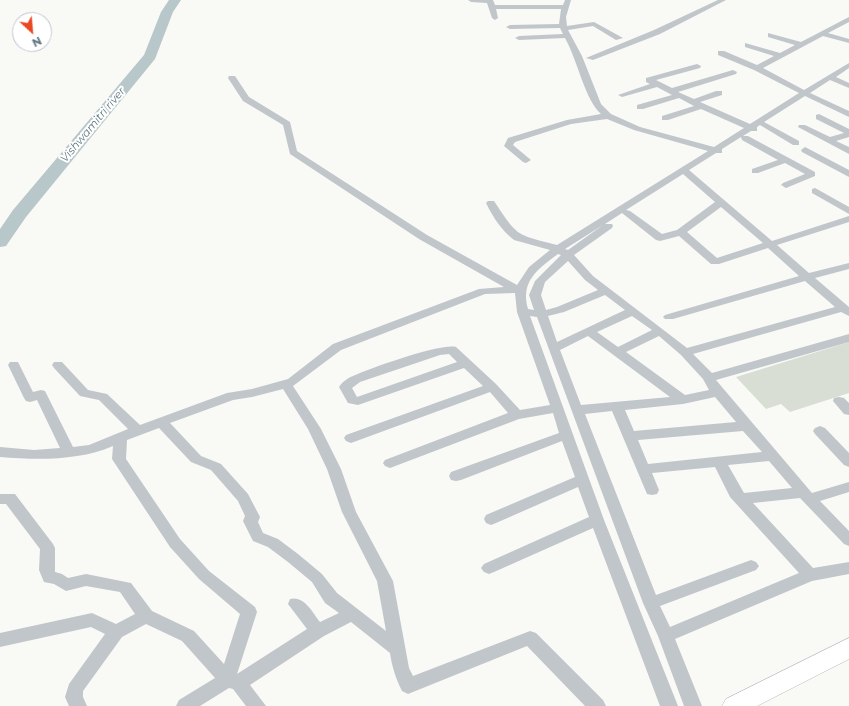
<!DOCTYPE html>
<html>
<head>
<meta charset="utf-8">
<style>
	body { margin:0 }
	#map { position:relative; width:849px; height:706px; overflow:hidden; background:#f9f9f6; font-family:Montserrat,sans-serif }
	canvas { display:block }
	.north { position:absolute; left:12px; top:12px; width:40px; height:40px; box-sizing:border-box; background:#fff; border:1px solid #c0c8cd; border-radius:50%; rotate:154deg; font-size:11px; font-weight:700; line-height:16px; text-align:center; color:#627683 }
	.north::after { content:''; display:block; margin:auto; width:14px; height:18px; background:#ec4723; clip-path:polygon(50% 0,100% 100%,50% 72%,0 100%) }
</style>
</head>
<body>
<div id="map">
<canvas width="849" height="706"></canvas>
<div class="north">N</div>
</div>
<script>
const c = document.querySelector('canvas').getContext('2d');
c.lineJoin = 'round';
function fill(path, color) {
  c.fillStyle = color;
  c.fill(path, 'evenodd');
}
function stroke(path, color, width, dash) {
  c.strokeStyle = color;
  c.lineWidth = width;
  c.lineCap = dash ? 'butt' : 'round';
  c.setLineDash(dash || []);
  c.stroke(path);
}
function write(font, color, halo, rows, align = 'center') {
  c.font = font + ' Montserrat,sans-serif';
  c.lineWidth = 4;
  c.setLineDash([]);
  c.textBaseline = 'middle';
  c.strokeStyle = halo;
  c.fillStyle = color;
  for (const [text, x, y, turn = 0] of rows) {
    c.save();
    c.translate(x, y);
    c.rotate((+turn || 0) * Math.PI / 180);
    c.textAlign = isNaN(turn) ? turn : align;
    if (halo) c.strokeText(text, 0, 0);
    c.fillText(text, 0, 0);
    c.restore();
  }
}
const green = new Path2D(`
	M 849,342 L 849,393 L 790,412 L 781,404 L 766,409 L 736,377 Z`);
const river = new Path2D(`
	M 169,0 L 181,0 L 173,12 L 155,59 L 26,217 L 6,246 L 0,247 L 0,229 L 13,210 L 144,55 L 161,12 Z`);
const minor = new Path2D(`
	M 468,0 L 493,0 L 495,5 L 563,5 L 565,0 L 571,0 L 566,17 L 567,26 L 594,22 L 623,38 L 616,40 L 593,26 L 568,30 L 582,56 L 601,104 L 611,114 L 640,127 L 714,147 L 744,128 L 701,109 L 668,120 L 662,120 L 662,116 L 694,106 L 679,98 L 643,109 L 637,109 L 637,105 L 672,95 L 657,87 L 622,97 L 618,95 L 650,84 L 646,82 L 646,78 L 697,64 L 701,66 L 700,68 L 656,80 L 672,88 L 733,70 L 737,72 L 736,74 L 678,92 L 694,99 L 716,91 L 722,91 L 722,95 L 700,102 L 750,124 L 799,93 L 754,70 L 718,55 L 718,51 L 724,51 L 757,65 L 774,56 L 745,47 L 745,43 L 780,53 L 795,45 L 768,37 L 768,33 L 801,42 L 849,17 L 849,22 L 828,33 L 849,39 L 849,43 L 823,36 L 763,68 L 804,90 L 849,63 L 849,68 L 836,77 L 849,83 L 849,88 L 830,80 L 810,93 L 849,111 L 849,117 L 805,96 L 764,122 L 799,141 L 799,145 L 793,145 L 760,125 L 757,127 L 757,131 L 751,131 L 743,136 L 748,136 L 815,172 L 815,176 L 786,188 L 781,185 L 783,183 L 805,174 L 785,163 L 758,173 L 752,173 L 752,169 L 778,160 L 742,140 L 741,137 L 722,149 L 722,153 L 716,153 L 689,170 L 772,241 L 849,216 L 849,222 L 777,245 L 809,273 L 849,263 L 849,269 L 815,278 L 849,307 L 849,316 L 841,312 L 693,354 L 712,373 L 849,334 L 849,342 L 716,380 L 812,493 L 849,482 L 849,492 L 820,501 L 849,531 L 849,546 L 844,544 L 800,498 L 753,503 L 813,568 L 849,562 L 849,574 L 812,581 L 675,639 L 702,706 L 684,706 L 658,636 L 643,603 L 537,317 L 530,316 L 604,520 L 678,706 L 660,706 L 593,528 L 494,572 L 489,574 L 484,572 L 481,568 L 484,564 L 589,517 L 578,487 L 496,523 L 491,525 L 486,523 L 484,519 L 486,515 L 575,477 L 562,441 L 461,480 L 456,481 L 451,480 L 449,476 L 451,472 L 559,433 L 553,413 L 519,419 L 390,468 L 385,466 L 383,463 L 385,460 L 508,413 L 490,392 L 351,443 L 346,441 L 344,438 L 346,435 L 483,386 L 464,368 L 358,405 L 348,403 L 339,387 C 342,382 348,378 353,376 C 371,368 441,343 456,347 L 496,384 L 520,410 L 550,405 L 517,312 L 515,293 L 485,294 L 341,350 L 293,386 L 321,429 L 341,469 L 356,512 L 393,581 L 409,668 L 413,676 L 530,631 L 536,633 L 603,700 L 606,706 L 585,706 L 527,646 L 408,694 L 402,691 C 396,679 392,667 390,653 L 351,622 L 324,636 L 250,685 L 266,706 L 246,706 L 233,689 L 229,688 L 200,706 L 176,706 L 179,700 L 215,678 L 182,641 L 146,624 L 122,637 L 83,691 L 83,697 L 87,706 L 69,706 L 65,697 L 69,684 L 105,634 L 91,627 L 0,647 L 0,633 L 92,613 L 116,624 L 135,614 L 120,592 L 86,586 L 66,591 L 54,584 L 44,582 L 39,570 L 40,549 L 6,504 L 0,504 L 0,494 L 15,494 L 53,544 L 55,548 L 55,572 L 62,574 L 68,578 L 86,574 L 131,583 L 152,611 L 194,631 L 224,664 L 240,614 L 199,579 L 170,547 L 112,459 L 113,446 C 78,461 38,460 0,457 L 0,447 L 34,450 L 60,448 L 37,400 L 30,402 L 26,401 L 24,398 L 8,365 L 10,362 L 18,362 L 33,392 L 41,390 L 45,391 L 73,447 L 89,445 L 128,429 L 99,400 L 80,396 L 54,368 L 52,365 L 54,362 L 62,362 L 88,390 L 107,394 L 140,425 L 227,393 L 252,389 L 288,379 L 333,344 L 479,289 L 504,287 L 419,239 L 290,154 L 283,125 L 243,101 L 228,78 L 229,76 L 235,76 L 249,97 L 290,122 L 297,151 L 427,235 L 517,285 L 529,267 L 550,250 L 514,240 C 501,230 493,217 486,203 L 488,201 L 494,201 C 518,237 515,234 557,245 L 708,151 L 634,130 L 607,119 L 571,124 L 515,142 L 513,145 L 531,160 L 526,163 L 523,162 L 504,146 L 508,138 L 567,120 L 601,114 C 585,100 577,59 565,38 L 519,40 L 515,38 L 519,36 L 563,34 L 560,28 L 510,29 L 506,27 L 510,25 L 559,24 L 561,9 L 496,9 L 498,18 L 495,20 L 492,18 L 487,3 L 471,2 ZM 683,174 L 715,202 L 677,230 L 662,234 L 630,211 L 626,210 ZM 721,207 L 763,243 L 717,258 L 687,232 ZM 622,213 L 656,240 L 660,241 L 679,236 L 711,264 L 719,264 L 768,248 L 799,276 L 665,315 L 663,317 L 665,319 L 673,319 L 805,281 L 835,307 L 687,348 L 593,276 L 574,255 L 612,228 L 613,226 L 612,224 L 605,224 ZM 603,225 L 568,250 L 565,249 ZM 558,254 L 561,255 L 535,281 L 529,295 L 534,310 L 528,309 C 520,281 538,269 558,254 ZM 568,261 L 585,280 L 598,290 L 557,307 L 546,310 L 541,295 L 545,282 ZM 605,295 L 625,310 L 557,342 L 548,316 L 564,312 ZM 632,316 L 652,330 L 618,347 L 597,332 ZM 588,336 L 670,397 L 581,405 L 560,350 ZM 659,336 L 681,355 L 703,379 L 709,390 L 685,395 L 626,352 ZM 449,354 L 457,362 L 357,397 L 352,388 L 360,382 L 440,355 ZM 283,389 L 308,429 L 327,469 L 342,512 L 377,581 L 386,631 L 337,593 L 322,574 L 298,554 L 278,539 L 263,533 L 258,522 L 260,517 L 248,494 L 221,464 L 201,456 L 170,423 L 233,400 L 252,397 ZM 715,397 L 736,422 L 634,431 L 625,410 L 683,404 ZM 612,411 L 647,494 L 652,495 L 657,494 L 659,490 L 652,473 L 715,467 L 730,497 L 799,573 L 670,627 L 660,606 L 756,570 L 759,566 L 756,562 L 751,560 L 656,595 L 585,414 ZM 159,428 L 191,462 L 211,470 L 238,501 L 245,516 L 243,521 L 253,541 L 268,547 L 288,562 L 312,582 L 325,603 L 339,613 L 320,622 C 313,613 304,595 290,599 L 288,604 L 307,629 L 237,674 L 257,612 L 255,607 L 209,571 L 180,539 L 126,459 L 127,440 ZM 743,431 L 762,452 L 648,464 L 638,440 ZM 769,461 L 792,488 L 744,493 L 728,465 Z
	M 718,0 L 726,0 L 660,34 L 593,60 L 586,58 L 654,30 Z
	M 819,114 L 849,129 L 849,137 L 836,141 L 849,147 L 849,154 L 798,127 L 799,125 L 805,125 L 830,137 L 844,133 L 816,119 L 816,115 Z
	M 805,147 L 849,170 L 849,177 L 802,152 L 801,150 Z
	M 815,188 L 849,207 L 849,214 L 812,193 L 812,189 Z
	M 839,397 L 844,398 L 849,403 L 849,415 L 844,414 L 833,401 L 834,398 Z
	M 820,426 L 825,428 L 849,453 L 849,467 L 844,465 L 815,434 L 813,431 L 815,428 Z`);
const major = new Path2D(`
	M 849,638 L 849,659 L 757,706 L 722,706 L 726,699 Z`);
const farWaternames = [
	["Vishwamitri river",93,125,-50]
];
fill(green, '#d9ded5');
fill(river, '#b8c7ca');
stroke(major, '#b4babe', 1);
fill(minor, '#c1c6ca');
fill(major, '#fff');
write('italic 11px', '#5d767c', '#fff', farWaternames);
</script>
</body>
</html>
